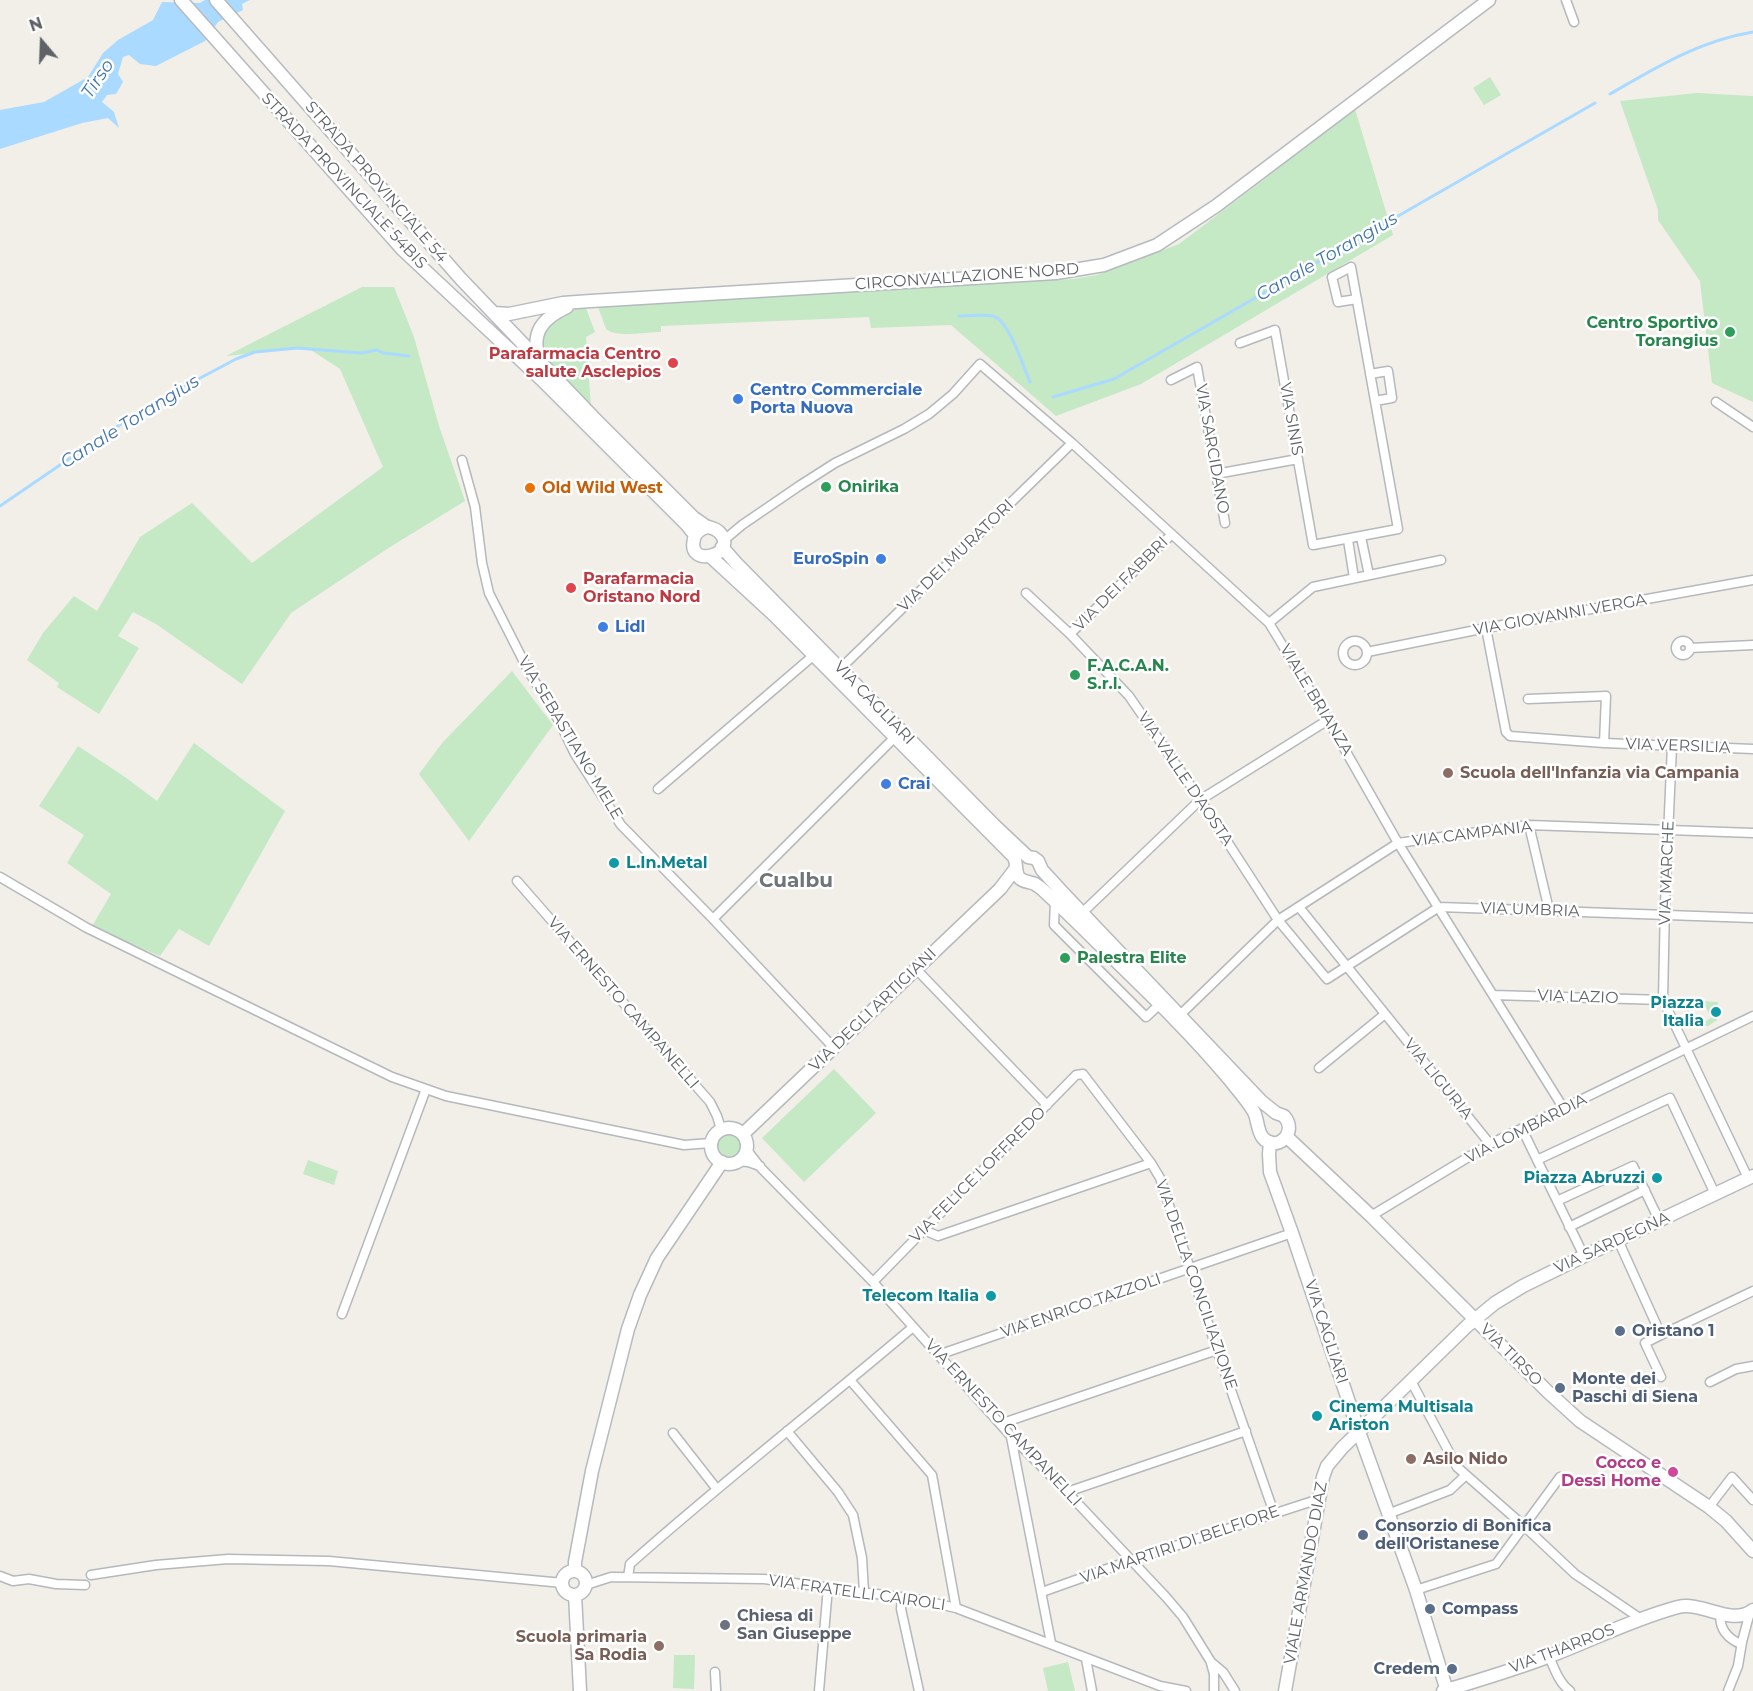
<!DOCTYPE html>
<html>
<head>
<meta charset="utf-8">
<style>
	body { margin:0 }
	#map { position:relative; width:1753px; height:1691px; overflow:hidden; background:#f1efe8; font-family:Montserrat,sans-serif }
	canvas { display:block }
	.north { position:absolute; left:12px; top:12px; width:60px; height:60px; -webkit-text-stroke:4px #fff; paint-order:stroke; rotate:341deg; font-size:16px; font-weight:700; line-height:24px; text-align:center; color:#5f6368 }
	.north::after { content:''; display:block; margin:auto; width:21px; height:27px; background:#5f6368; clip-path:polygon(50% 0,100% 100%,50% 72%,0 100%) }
</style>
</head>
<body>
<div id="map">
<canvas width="1753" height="1691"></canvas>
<div class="north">N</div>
</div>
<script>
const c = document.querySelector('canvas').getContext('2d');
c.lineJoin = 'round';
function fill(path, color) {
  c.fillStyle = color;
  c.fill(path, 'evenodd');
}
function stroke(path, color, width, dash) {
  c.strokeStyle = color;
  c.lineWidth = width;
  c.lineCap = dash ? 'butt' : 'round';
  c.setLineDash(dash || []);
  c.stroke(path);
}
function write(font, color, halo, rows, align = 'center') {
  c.font = font + ' Montserrat,sans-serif';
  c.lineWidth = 5;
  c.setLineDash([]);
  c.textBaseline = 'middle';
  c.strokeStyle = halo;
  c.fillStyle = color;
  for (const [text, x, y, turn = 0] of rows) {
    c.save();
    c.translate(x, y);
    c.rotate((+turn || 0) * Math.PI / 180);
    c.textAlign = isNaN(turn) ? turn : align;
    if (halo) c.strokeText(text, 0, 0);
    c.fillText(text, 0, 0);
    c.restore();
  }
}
const green = new Path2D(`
	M 1490,77 L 1501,95 L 1484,105 L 1473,88 Z
	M 1697,93 L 1753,96 L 1753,402 L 1712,383 L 1700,281 L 1658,220 L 1658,210 L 1620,101 Z
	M 1354,106 L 1393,235 L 1141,384 L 1056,416 L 951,325 L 871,328 L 869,317 L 661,326 L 661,332 C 647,332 616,338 606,329 L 598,307 L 870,289 L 1073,279 L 1097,275 L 1179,244 L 1266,178 Z
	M 362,287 L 394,287 L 414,337 L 439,426 L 465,501 L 390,547 L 291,613 L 242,684 L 156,624 L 133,612 L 118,636 L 139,648 L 99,714 L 57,687 L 59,683 L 27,660 L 43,633 L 74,596 L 97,611 L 140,537 L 192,503 L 252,563 L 383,467 L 340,369 L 308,348 L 226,356 Z
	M 579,308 L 586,308 L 595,332 L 586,337 L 591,408 L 544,360 C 536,341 541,330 558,318 C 565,313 570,309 579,308 Z
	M 512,671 L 553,725 L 469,841 L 419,774 L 443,742 Z
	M 194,743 L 285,811 L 209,946 L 179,929 L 160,956 L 91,928 L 111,894 L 67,863 L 84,835 L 39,806 L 78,746 L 125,777 L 157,801 Z
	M 1679,1000 L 1698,1000 L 1701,1005 L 1690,1010 C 1690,1016 1696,1020 1695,1026 L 1691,1025 Z
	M 1703,1001 L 1718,1002 L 1717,1020 L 1708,1026 L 1699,1026 L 1700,1024 L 1711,1018 Z
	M 834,1069 L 876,1113 L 804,1182 L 762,1138 Z
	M718 1144a13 13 0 1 1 26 0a13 13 0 1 1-26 0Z
	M 308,1160 L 338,1171 L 334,1185 L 303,1174 Z
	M 674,1655 L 695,1655 L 694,1689 L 673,1688 Z
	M 1068,1662 L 1075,1691 L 1048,1691 L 1043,1668 Z`);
const water = new Path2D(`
	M 205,0 L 250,0 L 242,4 L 243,10 L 218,22 L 205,41 L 156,66 L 140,64 L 129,55 L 123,57 L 118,74 L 123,82 L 116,94 L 107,95 L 102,102 L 114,112 L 119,128 L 108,118 L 82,123 L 0,149 L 0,110 L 44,102 L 88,77 L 103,53 L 118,40 L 153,20 L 162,2 L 200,3 Z`);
const stream = new Path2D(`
	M 1610,94 C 1657,67 1699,41 1753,32
	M 959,316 C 970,316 983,314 993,316 C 1010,321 1023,367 1030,382
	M 1053,397 L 1114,379 L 1595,103
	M 0,506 L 101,437 L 157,401 L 236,359 L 255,352 L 297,348 L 361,353 L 377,350 L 383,353 L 409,356`);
const street = new Path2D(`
	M 1566,0 L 1574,22
	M 1240,343 L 1275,330 L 1313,545 L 1398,529 L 1351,267 L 1332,277 L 1338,302 L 1357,299
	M 1370,374 L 1388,371 L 1392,398 L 1375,401
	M 1171,380 L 1197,367 L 1225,523
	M 1716,402 L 1753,427
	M 462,460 L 475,507 L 482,563 L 489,593 L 529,672 L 559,721 L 575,754 L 621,825 L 713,919 L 834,1048
	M 1216,474 L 1298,459
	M 1361,537 L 1369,575
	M 1348,540 L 1354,578
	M 723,541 L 742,525 L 799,486 L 835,463 L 904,429 L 929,414 L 953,394 L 980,364 L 1072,443 L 1269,623 L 1328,720 L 1398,843 L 1564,1109
	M 1026,593 L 1070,634 L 1129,696 L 1197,795 L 1278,920 L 1327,979 L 1439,907 L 1753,918
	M 1269,623 L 1313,587 L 1441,560
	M 1486,628 L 1506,732 L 1510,736 L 1604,743 L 1753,749
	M 1070,634 L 1172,534
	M1343 653a12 12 0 1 1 24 0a12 12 0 1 1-24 0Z
	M1676 648a7 7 0 1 1 14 0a7 7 0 1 1-14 0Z
	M 1690,648 L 1753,645
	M 1367,652 L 1486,628 L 1753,580
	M 840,669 L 1072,443
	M 1528,699 L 1606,696 L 1604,743
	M 1672,746 L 1665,903 L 1663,1000 L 1748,1178
	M 658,789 L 814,655
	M 1529,825 L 1549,910
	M 0,877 L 87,928 L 392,1077 L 446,1096 L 684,1145 L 711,1143
	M 517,881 L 710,1102 L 717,1116 L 721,1129
	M 1055,901 L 1054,925 L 1146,1017 L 1160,1004
	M 1299,907 L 1490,1144
	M 1082,913 L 1200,800 L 1328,720
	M 713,919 L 895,737
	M 916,969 L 1047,1105
	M 1493,995 L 1663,1000
	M 1180,1015 L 1278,920 L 1398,843 L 1529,825 L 1753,833
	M 1319,1068 L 1385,1014
	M 1522,1129 L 1584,1256
	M 746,1149 L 760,1167 L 873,1282 L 1011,1436 L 1067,1492 L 1166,1597 L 1183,1617 L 1211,1662 L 1223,1672 L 1235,1691
	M 1537,1160 L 1670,1098 L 1715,1194
	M 738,1161 L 748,1162 L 760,1166
	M 1557,1201 L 1633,1166 L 1659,1220
	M 1371,1216 L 1490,1144 L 1753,1016
	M 1569,1227 L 1645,1190
	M 924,1230 L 938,1236 L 1151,1163
	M 1618,1240 L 1661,1335 L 1753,1291
	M 873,1282 L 1076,1075 L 1083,1074 L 1151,1163 L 1160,1178 L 1217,1350 L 1274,1513
	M 342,1314 L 426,1089
	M 1661,1335 L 1645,1343 L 1661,1377
	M 938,1355 L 1292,1233
	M 850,1380 L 932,1475 L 956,1608
	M 1411,1381 L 1457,1467 L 1524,1526 L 1575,1574 L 1641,1619
	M 1710,1382 L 1736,1369 L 1753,1366
	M 1000,1424 L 1217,1350
	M 787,1431 L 838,1492 L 853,1515 L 862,1558 L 864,1592
	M 673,1433 L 716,1488
	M 1011,1437 L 1051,1643
	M 1067,1492 L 1246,1431
	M 1709,1507 L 1732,1477 L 1753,1500
	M 1388,1514 L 1450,1490 L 1466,1475
	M 91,1575 L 156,1565 L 228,1559 L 329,1561 L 563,1583
	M 0,1576 L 13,1581 L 29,1579 L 56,1584 L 85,1585
	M 628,1577 L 630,1564 C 722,1482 819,1407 913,1327
	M 586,1585 L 611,1577 L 764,1579 L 921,1600 L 956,1608 L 1160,1686 L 1186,1691
	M 1416,1590 L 1496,1564 L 1560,1477
	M 1042,1592 L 1132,1560 L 1319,1499
	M 902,1597 L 901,1609 L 919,1691
	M 1721,1613 C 1718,1628 1728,1639 1741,1644
	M 1549,1656 C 1554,1668 1559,1683 1570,1691
	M 1086,1659 L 1092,1691
	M 1211,1663 L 1214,1674 L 1214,1691
	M 715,1672 L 716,1691
	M 819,1691 L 828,1587
	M 1728,1691 L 1738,1666 L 1742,1642 L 1750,1612`);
const secondary = new Path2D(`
	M 181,0 L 402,249 L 541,379 L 687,525 L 695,535
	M 216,0 L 461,279 L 593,417 L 694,518 C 698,520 702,524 706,526 C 710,528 715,528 719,532 C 741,554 686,570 694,539 C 695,532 701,529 707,527
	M 494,313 L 509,314 L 563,303 L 591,301 L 1056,273 L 1104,265 L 1157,245 L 1216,206 L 1489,0
	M 539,361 C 531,333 541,319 567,307
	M 711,557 L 774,615 L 1014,857 C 1017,863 1015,870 1018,876 C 1022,883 1030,881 1035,884 C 1038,886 1041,888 1043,890 C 1068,913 1092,937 1116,961 C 1155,999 1194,1037 1229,1079 C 1237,1089 1248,1101 1254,1112 C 1258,1120 1257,1131 1263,1138 C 1276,1153 1299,1133 1284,1116 L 1276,1113 L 1261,1101 L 1063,893 L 1042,870 L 1038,861 L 1034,858 L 1028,857 L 994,825 L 736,563 L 722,547
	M711 1146a18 18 0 1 1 36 0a18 18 0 1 1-36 0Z
	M 743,1134 L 1000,889 L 1016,868
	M 1287,1137 L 1371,1216 L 1547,1391 L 1580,1421 L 1709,1507 L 1726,1521 L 1753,1551
	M 1270,1142 L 1269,1154 L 1270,1172 L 1292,1233 L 1359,1432 L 1416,1590 L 1447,1691
	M 575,1571 L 575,1562 L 592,1471 L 628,1329 L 640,1295 L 657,1258 L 722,1162
	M562 1583a12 12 0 1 1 24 0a12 12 0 1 1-24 0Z
	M 575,1595 L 580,1691
	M 1285,1691 L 1323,1477 L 1327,1466 L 1342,1448 L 1467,1326 L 1495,1303 L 1523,1286 L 1584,1256 L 1753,1176
	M 1443,1691 C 1480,1680 1517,1669 1553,1655 C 1594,1639 1634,1619 1678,1607 C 1703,1601 1731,1627 1753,1610`);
const markers = [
	[1730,332,6,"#2e9e5b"],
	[673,363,6,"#e0444e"],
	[738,399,6,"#3f7fe0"],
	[826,487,6,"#2e9e5b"],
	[530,488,6,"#e8710a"],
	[881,559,6,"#3f7fe0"],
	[571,588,6,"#e0444e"],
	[603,627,6,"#3f7fe0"],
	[1075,675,6,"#2e9e5b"],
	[1448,773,6,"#8d6e63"],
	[886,784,6,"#3f7fe0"],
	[614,863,6,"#0f9aa8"],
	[1065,958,6,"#2e9e5b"],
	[1716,1012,6,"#0f9aa8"],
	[1657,1178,6,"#0f9aa8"],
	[991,1296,6,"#0f9aa8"],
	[1620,1331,6,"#5c6f8a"],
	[1560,1388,6,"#5c6f8a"],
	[1317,1416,6,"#0f9aa8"],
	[1411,1459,6,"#8d6e63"],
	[1673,1472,6,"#d1479c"],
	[1363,1535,6,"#5c6f8a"],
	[1430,1609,6,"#5c6f8a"],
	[725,1625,6,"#6b7280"],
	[659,1646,6,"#8d6e63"],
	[1452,1669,6,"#5c6f8a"]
];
const streetNames = [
	["STRADA PROVINCIALE 54BIS",344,181,47],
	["STRADA PROVINCIALE 54",376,182,49],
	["CIRCONVALLAZIONE NORD",967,277,-4],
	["VIA SINIS",1291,419,80],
	["VIA SARCIDANO",1212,449,80],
	["VIA DEI MURATORI",956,556,-44],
	["VIA DEI FABBRI",1121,584,-45],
	["VIA GIOVANNI VERGA",1560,615,-10],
	["VIALE BRIANZA",1316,700,59],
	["VIA CAGLIARI",874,703,46],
	["VIA SEBASTIANO MELE",570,738,59],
	["VIA VERSILIA",1678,746,2],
	["VIA VALLE D'AOSTA",1185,779,56],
	["VIA CAMPANIA",1472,834,-7],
	["VIA MARCHE",1667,873,-88],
	["VIA UMBRIA",1530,910,2],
	["VIA LAZIO",1578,997,2],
	["VIA ERNESTO CAMPANELLI",623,1003,49],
	["VIA DEGLI ARTIGIANI",873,1010,-44],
	["VIA LIGURIA",1438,1079,51],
	["VIA LOMBARDIA",1526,1129,-27],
	["VIA FELICE LOFFREDO",978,1175,-45],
	["VIA SARDEGNA",1612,1243,-25],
	["VIA DELLA CONCILIAZIONE",1196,1285,71],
	["VIA ENRICO TAZZOLI",1081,1306,-19],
	["VIA CAGLIARI",1326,1332,72],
	["VIA TIRSO",1511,1355,45],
	["VIA ERNESTO CAMPANELLI",1003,1423,47],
	["VIA MARTIRI DI BELFIORE",1180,1545,-19],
	["VIALE ARMANDO DIAZ",1306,1573,-80],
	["VIA FRATELLI CAIROLI",857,1593,8],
	["VIA THARROS",1562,1649,-21]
];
const leisureNames = [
	["Centro Sportivo",1718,323,"right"],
	["Torangius",1718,341,"right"],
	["Onirika",838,487],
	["F.A.C.A.N.",1087,666],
	["S.r.l.",1087,684],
	["Palestra Elite",1077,958]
];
const healthNames = [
	["Parafarmacia Centro",661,354],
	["salute Asclepios",661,372],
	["Parafarmacia",583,579,"left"],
	["Oristano Nord",583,597,"left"]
];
const shopNames = [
	["Centro Commerciale",750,390],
	["Porta Nuova",750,408],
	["EuroSpin",869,559,"right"],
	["Lidl",615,627],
	["Crai",898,784]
];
const foodNames = [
	["Old Wild West",542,488]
];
const educationNames = [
	["Scuola dell'Infanzia via Campania",1460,773],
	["Asilo Nido",1423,1459],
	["Scuola primaria",647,1637,"right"],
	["Sa Rodia",647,1655,"right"]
];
const cultureNames = [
	["L.In.Metal",626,863,"left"],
	["Piazza",1704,1003],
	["Italia",1704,1021],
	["Piazza Abruzzi",1645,1178],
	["Telecom Italia",979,1296],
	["Cinema Multisala",1329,1407,"left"],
	["Ariston",1329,1425,"left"]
];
const serviceNames = [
	["Oristano 1",1632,1331],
	["Monte dei",1572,1379],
	["Paschi di Siena",1572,1397],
	["Consorzio di Bonifica",1375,1526],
	["dell'Oristanese",1375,1544],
	["Compass",1442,1609],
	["Credem",1440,1669,"right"]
];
const hotelNames = [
	["Cocco e",1661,1463],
	["Dessì Home",1661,1481]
];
const worshipNames = [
	["Chiesa di",737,1616],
	["San Giuseppe",737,1634]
];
const waterNames = [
	["Tirso",98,79,-56],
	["Canale Torangius",1327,257,-30],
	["Canale Torangius",130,422,-32]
];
const quarterNames = [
	["Cualbu",796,881]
];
fill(green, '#c5e8c5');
fill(water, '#aadaff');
stroke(stream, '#aadaff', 3);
stroke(street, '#b5b8bc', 11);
stroke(secondary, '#b6babf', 15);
stroke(street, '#fff', 8);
stroke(secondary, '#fff', 12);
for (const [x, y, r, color] of markers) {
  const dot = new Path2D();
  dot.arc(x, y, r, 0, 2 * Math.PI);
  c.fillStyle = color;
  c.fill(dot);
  stroke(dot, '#fff', 2);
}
write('16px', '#5f6368', '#fff', streetNames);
write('bold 16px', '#27864d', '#fff', leisureNames, 'left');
write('bold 16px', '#be3a42', '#fff', healthNames, 'right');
write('bold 16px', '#366cbe', '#fff', shopNames, 'left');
write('bold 16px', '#c56008', '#fff', foodNames, 'left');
write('bold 16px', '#785e54', '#fff', educationNames, 'left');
write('bold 16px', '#0d838f', '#fff', cultureNames, 'right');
write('bold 16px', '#4e5e75', '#fff', serviceNames, 'left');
write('bold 16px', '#b23c85', '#fff', hotelNames, 'right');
write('bold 16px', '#5b616d', '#fff', worshipNames, 'left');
write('italic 18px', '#4174aa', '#fff', waterNames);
write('bold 20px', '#70757a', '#fff', quarterNames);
</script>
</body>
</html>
